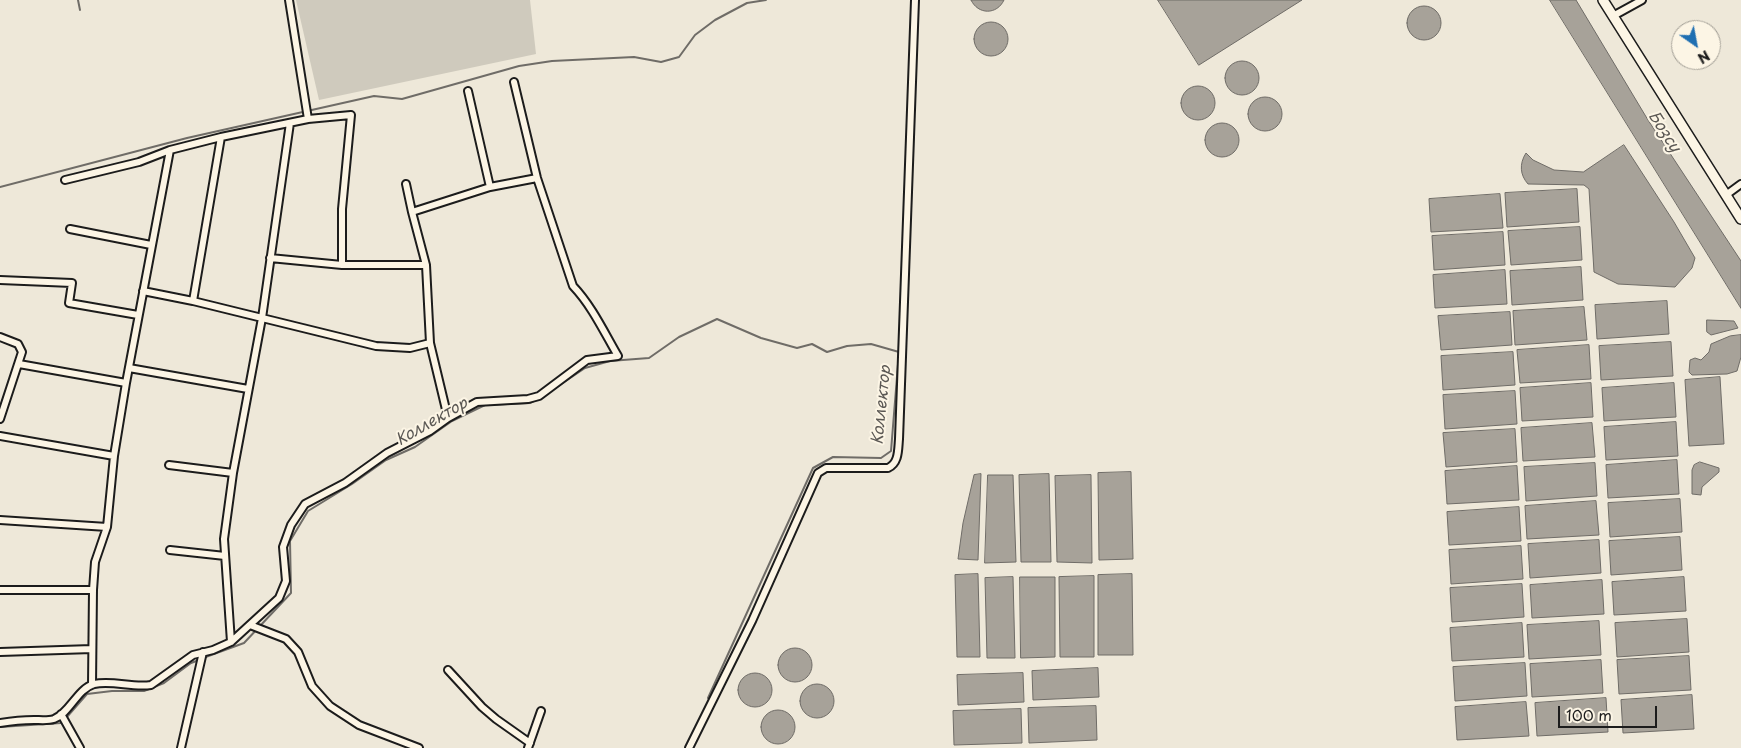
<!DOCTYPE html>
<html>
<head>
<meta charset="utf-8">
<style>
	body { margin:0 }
	#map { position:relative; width:1741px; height:748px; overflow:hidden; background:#eee8d9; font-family:"Playpen Sans",sans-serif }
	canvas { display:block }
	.north { position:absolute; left:1671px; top:20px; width:50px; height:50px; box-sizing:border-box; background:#fcf5e5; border:1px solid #a29e95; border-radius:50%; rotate:147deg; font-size:14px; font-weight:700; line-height:20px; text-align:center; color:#1c1c1c }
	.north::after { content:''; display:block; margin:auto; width:18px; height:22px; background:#1f6fb2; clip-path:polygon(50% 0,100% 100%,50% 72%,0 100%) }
	.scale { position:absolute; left:1558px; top:706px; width:99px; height:22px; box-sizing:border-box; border:2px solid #1c1c1c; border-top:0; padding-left:6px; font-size:15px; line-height:18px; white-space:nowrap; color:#1c1c1c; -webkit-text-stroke:4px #fcf5e5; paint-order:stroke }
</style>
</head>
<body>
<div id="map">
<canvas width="1741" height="748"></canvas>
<div class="north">N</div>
<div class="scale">100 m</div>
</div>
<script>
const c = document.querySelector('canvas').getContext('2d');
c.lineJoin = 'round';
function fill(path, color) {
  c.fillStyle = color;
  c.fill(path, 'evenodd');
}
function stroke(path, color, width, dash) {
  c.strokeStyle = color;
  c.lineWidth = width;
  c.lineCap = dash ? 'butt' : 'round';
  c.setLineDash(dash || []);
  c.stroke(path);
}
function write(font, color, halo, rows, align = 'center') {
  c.font = font + ' "Playpen Sans",sans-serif';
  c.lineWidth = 4;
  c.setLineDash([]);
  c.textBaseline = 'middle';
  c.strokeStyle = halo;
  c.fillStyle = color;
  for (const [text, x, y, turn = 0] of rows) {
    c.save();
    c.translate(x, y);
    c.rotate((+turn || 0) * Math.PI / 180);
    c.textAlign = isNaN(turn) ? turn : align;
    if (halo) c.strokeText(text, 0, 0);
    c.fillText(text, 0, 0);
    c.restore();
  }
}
const green = new Path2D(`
	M 296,0 L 530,0 L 536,54 L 319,100 Z`);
const water = new Path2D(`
	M 971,0 L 1004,0 C 997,15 978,15 971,0 Z
	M 1158,0 L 1302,0 L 1199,65 Z
	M 1550,0 L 1576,0 L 1648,120 L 1741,261 L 1741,308 Z
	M1407 23a17 17 0 1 1 34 0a17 17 0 1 1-34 0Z
	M974 39a17 17 0 1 1 34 0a17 17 0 1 1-34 0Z
	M1225 78a17 17 0 1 1 34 0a17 17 0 1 1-34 0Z
	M1181 103a17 17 0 1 1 34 0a17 17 0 1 1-34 0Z
	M1248 114a17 17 0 1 1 34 0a17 17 0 1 1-34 0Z
	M1205 140a17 17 0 1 1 34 0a17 17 0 1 1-34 0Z
	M 1624,145 L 1674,222 L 1695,258 L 1692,268 L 1675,287 L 1618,284 L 1594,272 L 1589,189 L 1584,185 L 1528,184 C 1520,175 1519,164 1526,153 L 1533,160 L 1554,170 L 1583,172 Z
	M 1577,189 L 1579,222 L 1507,227 L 1505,193 Z
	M 1500,194 L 1503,228 L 1431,232 L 1429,199 Z
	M 1580,227 L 1582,260 L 1511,265 L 1508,231 Z
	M 1503,232 L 1505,265 L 1434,270 L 1432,236 Z
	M 1581,267 L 1583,300 L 1512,305 L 1510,271 Z
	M 1505,270 L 1507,304 L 1435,308 L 1433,275 Z
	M 1667,301 L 1669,334 L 1597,339 L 1595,305 Z
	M 1584,307 L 1587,340 L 1515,345 L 1513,311 Z
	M 1510,312 L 1512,345 L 1441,350 L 1438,316 Z
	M 1707,320 L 1734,321 L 1738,328 L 1711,335 L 1707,332 Z
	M 1741,335 L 1741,357 L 1737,371 L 1727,374 L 1692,375 L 1689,372 L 1690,360 L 1695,358 L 1701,360 L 1709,352 L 1711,344 L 1730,336 Z
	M 1671,342 L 1673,376 L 1601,380 L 1599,346 Z
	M 1589,345 L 1591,379 L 1520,383 L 1517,350 Z
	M 1513,352 L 1515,385 L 1443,390 L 1441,356 Z
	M 1720,377 L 1724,444 L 1689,446 L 1685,380 Z
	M 1591,383 L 1593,417 L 1522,421 L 1520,388 Z
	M 1674,383 L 1676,417 L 1604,421 L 1602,388 Z
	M 1515,391 L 1517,424 L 1445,429 L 1443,395 Z
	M 1676,422 L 1678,456 L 1606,460 L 1604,427 Z
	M 1592,423 L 1595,457 L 1523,461 L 1521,428 Z
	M 1515,429 L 1517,462 L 1446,467 L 1443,433 Z
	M 1677,460 L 1679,494 L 1608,498 L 1606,465 Z
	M 1700,462 L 1719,468 L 1719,472 L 1702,487 L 1701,495 L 1692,494 L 1692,470 L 1694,465 Z
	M 1595,463 L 1597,496 L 1526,501 L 1524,467 Z
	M 1517,466 L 1519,500 L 1447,504 L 1445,471 Z
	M 1131,472 L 1133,559 L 1099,560 L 1098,473 Z
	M 981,474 L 978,560 L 958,559 L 963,523 L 974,475 Z
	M 1049,474 L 1051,562 L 1021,562 L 1019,475 Z
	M 988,475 L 1013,475 L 1016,562 L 985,563 Z
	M 1091,475 L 1092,563 L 1057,562 L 1055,476 Z
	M 1680,499 L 1682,532 L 1610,537 L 1608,503 Z
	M 1596,501 L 1599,535 L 1527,539 L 1525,506 Z
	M 1519,507 L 1521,541 L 1449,545 L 1447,512 Z
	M 1680,537 L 1682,570 L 1611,575 L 1609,541 Z
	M 1599,540 L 1601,573 L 1530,578 L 1528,544 Z
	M 1521,546 L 1523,579 L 1451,584 L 1449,550 Z
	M 978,574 L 980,657 L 957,657 L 955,575 Z
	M 1132,574 L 1133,655 L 1098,655 L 1098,575 Z
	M 1094,576 L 1094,657 L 1060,657 L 1059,577 Z
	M 1013,577 L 1015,658 L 987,658 L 985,578 Z
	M 1020,577 L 1055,577 L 1055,657 L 1021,658 Z
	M 1684,577 L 1686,611 L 1614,615 L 1612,582 Z
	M 1602,580 L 1604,614 L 1532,618 L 1530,585 Z
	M 1522,584 L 1524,617 L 1452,622 L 1450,588 Z
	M 1687,619 L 1689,652 L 1617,657 L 1615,623 Z
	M 1599,621 L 1601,655 L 1529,659 L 1527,625 Z
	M 1522,623 L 1524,657 L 1452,661 L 1450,628 Z
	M778 665a17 17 0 1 1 34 0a17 17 0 1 1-34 0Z
	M 1689,656 L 1691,690 L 1619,694 L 1617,660 Z
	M 1601,660 L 1603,693 L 1532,697 L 1530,664 Z
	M 1525,663 L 1527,696 L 1455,701 L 1453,667 Z
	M 1098,668 L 1099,697 L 1033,700 L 1032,671 Z
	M738 690a17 17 0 1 1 34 0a17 17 0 1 1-34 0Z
	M 1023,673 L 1024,702 L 958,705 L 957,675 Z
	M800 701a17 17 0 1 1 34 0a17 17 0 1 1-34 0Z
	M 1692,695 L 1694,729 L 1623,733 L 1621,700 Z
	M 1606,698 L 1608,732 L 1537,736 L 1535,703 Z
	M 1526,702 L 1529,736 L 1457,740 L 1455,707 Z
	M 1096,706 L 1097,740 L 1029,743 L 1028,708 Z
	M 1021,709 L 1022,743 L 954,745 L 953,711 Z
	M761 727a17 17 0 1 1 34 0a17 17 0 1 1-34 0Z`);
const stream = new Path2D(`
	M 78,0 L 80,10
	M 0,187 L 187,138 L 374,96 L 402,99 L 519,66 L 552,61 L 634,57 L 661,62 L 679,57 L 695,35 L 715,20 L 747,3 L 766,0
	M 545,395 L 585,368 L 610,361 L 649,358 L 679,337 L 717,319 L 761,338 L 797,348 L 812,344 L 827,352 L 847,346 L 871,344 L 899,352 L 891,451 L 881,458 L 833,457 L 813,468 L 708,698
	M 203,658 L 244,643 L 291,593 L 290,541 L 308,511 L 352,484 L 386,460 L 415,447 L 452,421 L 485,405 L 530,403 L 536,400
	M 66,718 L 87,694 L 112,691 L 144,691 L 164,683 L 191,663 L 199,660
	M 0,727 L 61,723 L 63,721`);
const street = new Path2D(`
	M 289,0 L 308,119
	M 1613,16 L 1642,0
	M 468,91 L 490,187
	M 65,180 L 139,162 L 170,150 L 221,137 L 308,119 L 351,115 L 342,209 L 342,265
	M 406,184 L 412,212 L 426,265 L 430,343 L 448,418
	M 1726,195 L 1741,184
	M 412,212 L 490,187 L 537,178
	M 70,229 L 151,245
	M 270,258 L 342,265 L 426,265
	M 0,280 L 72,283 L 69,303 L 138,315
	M 143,291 L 193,301 L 376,346 L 410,348 L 430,343
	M 193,301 L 221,137
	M 0,337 L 18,344 L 22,352 L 0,419
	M 19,364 L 126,383
	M 129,368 L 248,389
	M 0,436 L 114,456
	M 169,465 L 233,473
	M 0,520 L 107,527
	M 170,550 L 225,556
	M 0,590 L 93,590
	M 250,625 L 286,639 L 298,652 L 312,686 L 330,706 L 359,725 L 419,748
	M 231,642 L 224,539 L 233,473 L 262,318 L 290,123
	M 0,652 L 92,649
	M 448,670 L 482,707 L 496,719 L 530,743
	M 92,685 L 93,590 L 95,562 L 107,527 L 114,456 L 126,383 L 170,150
	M 61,714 L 80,748
	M 0,723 C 12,721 23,720 34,720 C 40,720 48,721 54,719 C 70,713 77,689 94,684 C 113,680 132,688 151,685 L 193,655 L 213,650 L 231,642 L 279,598 L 286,581 L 283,547 L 291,525 L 305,504 L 345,483 L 387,453 L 430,431 L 448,418 L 477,402 L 528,399 L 539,396 L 587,360 L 618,356 C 604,332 592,306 573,286 L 537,178 L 514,82
	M 181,748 L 203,652
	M 528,748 L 541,711
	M 689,748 L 752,621 L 818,473 L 826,468 L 888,468 C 899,463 898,450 899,439 L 915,0`);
const secondary = new Path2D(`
	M 1603,0 L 1741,219`);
const waterNames = [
	["Бозсу",1664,132,57],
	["Коллектор",882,405,-84],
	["Коллектор",432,422,-30]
];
fill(green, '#cfcabd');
fill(water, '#a7a299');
stroke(water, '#6f6c67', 1);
stroke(stream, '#6f6c67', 2);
stroke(street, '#1c1c1c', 10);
stroke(secondary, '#1c1c1c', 12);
stroke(street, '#fcf5e5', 6);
stroke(secondary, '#fcf5e5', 9);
write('italic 16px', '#5b5854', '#fcf5e5', waterNames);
</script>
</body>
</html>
